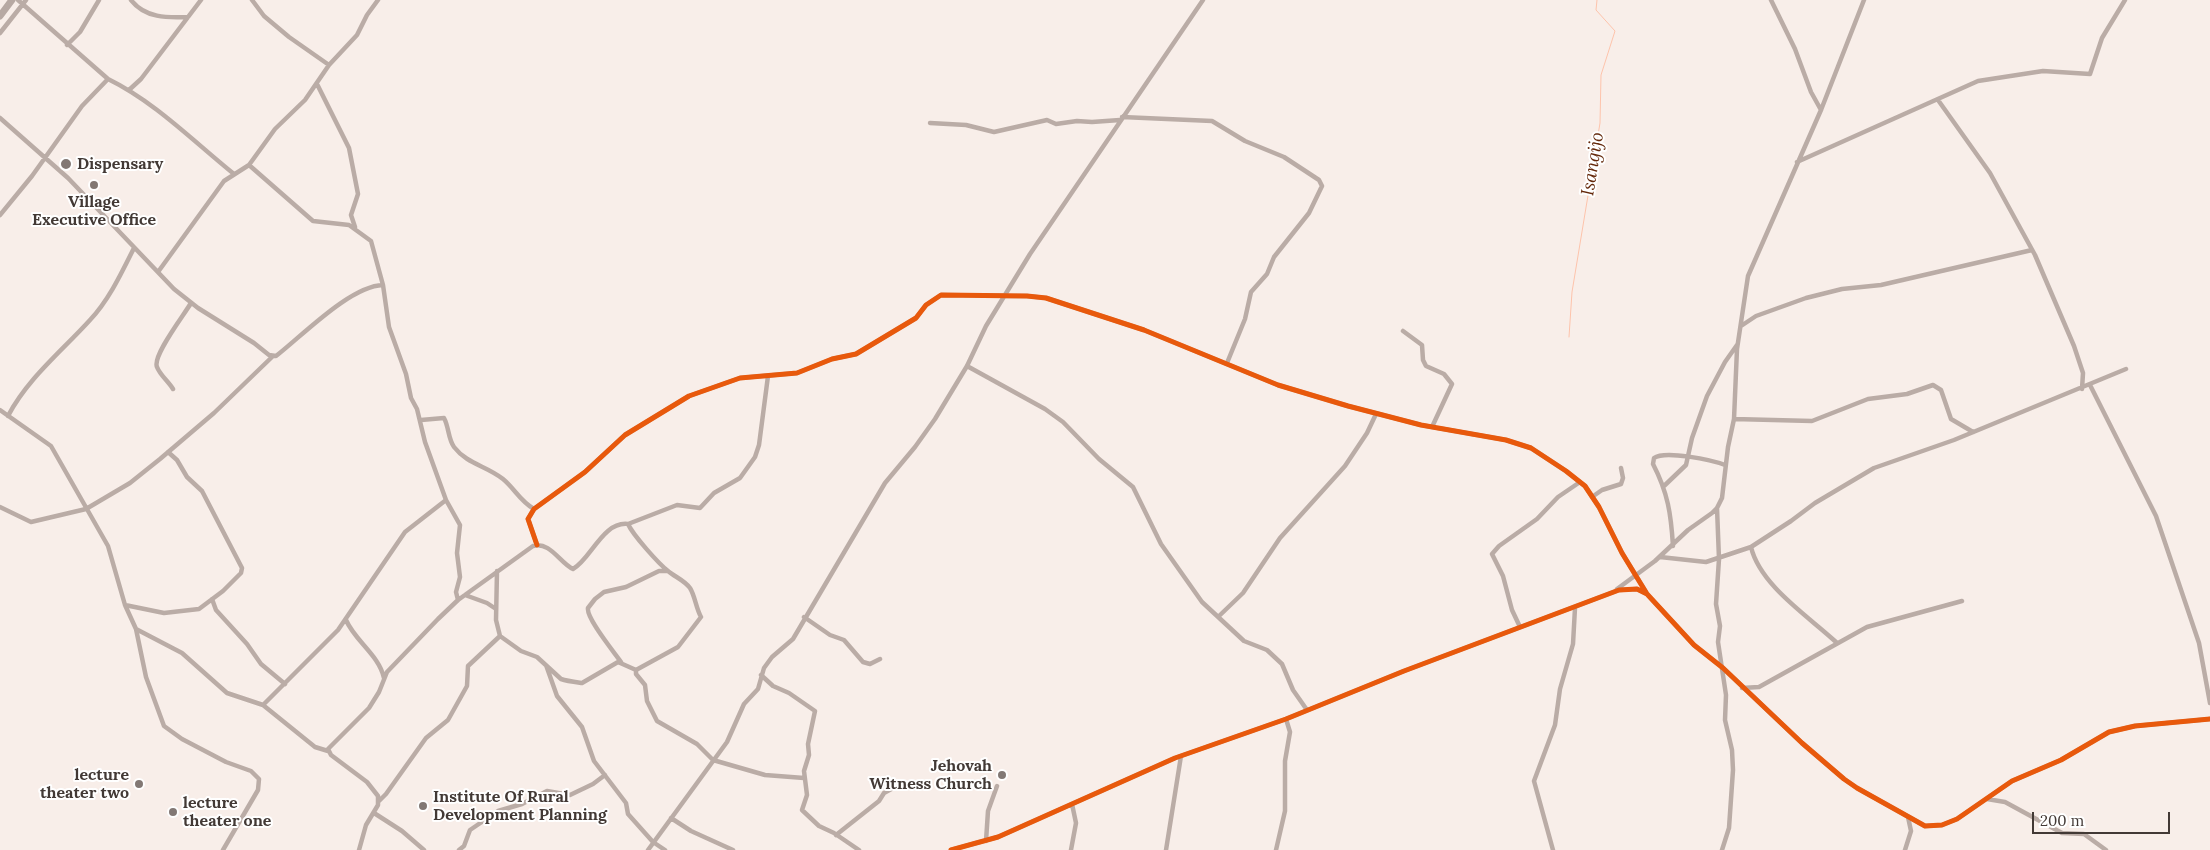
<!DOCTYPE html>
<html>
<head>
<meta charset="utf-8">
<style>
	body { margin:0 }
	#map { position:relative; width:2210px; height:850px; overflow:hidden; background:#f8eee9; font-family:Lora,serif }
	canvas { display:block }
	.scale { position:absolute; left:2032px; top:812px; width:138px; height:22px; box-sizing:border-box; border:2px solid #423935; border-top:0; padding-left:6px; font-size:15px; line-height:18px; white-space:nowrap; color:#423935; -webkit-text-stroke:4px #fff; paint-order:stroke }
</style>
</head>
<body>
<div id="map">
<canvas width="2210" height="850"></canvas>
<div class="scale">200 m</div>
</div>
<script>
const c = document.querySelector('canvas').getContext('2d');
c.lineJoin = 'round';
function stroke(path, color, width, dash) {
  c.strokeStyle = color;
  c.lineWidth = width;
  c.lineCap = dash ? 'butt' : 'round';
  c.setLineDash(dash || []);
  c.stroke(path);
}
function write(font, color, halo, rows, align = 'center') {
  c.font = font + ' Lora,serif';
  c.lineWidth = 4;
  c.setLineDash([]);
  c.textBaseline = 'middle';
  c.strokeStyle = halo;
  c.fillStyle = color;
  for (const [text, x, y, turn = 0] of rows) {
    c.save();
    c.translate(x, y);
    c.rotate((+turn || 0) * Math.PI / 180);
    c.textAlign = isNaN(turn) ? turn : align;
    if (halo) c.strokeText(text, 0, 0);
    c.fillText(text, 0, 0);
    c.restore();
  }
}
const stream = new Path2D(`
	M 1569,337 L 1572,292 L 1600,123 L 1601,75 L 1615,31 L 1596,10 L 1597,0`);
const minor = new Path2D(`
	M 18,0 L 108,79
	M 131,0 C 145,18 167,18 188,17
	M 252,0 L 264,16 L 289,37 L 329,65
	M 1771,0 L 1795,49 L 1811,92 L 1821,110
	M 0,33 L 26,0
	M 67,45 L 80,32 L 99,0
	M 317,84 L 349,148 L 358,194 L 351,215 L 355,227
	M 129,90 L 141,79 L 201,0
	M 1938,100 L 1990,173 L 2035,255 L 2074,346 L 2083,373 L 2082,389
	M 1122,117 L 1212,121 L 1245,141 L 1284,157 L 1319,180 L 1322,186 L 1309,213 L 1274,257 L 1267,274 L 1251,292 L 1245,319 L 1227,363
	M 0,118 L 68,178 L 174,289 L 198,308 L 254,343 L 269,355 L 276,356 C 302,336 350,286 383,285
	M 930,123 L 966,125 L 994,132 L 1047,120 L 1056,124 L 1077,121 L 1092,122 L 1120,120
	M 1797,162 L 1978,81 L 2043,71 L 2090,74 L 2102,38 L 2125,0
	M 249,165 L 313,221 L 349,225 L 371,241 L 383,285 L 389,327 L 406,374 L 411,398 L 417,409 L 425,442 L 446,500 L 460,525 L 457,553 L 460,577 L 456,592 L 458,600
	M 0,215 L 32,176 L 82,106 L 108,79 C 155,102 193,141 234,174
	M 158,272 L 224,181 L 249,165 L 275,129 L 305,100 L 329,65 L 357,35 L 367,15 L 378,0
	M 1741,326 L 1756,316 L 1806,298 L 1842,289 L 1881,285 L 2032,250
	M 1403,331 L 1422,345 L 1423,360 L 1426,366 L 1444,374 L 1452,384 L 1432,427
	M 967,366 L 1045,409 L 1063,422 L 1099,459 L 1133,487 L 1161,544 L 1202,602 L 1244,641 L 1267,650 L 1282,664 L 1293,690 L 1307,710
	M 2090,385 L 2156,516 L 2199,643 L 2210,703
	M 173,389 C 168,381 160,375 157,367 C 152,356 184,315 191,303
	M 0,410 L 51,446 L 108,546 L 125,605 L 136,629 L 146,677 L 164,726 L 182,739 L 226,762 L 251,771 L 259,779 L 258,790 L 223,850
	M 8,416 C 28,378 62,351 90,320 C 109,300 122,272 134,248
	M 1734,419 L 1812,421 L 1868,399 L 1907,394 L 1933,385 L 1941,390 L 1951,419 L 1973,432
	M 421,420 L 444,418 C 449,427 448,439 454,447 C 467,464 487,466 503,479 C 515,489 520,501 534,509
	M 1664,486 L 1686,465 L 1692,438 L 1707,396 L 1725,362 L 1737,345
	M 1592,497 L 1602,490 L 1621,484 L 1623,478 L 1621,468
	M 0,507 L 31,522 L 86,509 L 130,483 L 160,459 L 214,413 L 272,357
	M 1717,508 L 1719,559 L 1716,604 L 1720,626 L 1718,642 L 1726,695 L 1725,720 L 1732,750 L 1733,770 L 1729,828 L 1722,850
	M 628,524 L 677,505 L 700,508 L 714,493 L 740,478 L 755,457 L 759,445 L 768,376
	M 537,545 L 528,519 L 534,509 L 585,472 L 625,435 L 689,396 L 740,378 L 797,373 L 832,359 L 856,354 L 916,318 L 926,305 L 941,295 L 1027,296 L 1046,298 L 1144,330 L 1278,385 L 1348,406 L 1421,425 L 1506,440 L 1531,448 L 1566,471 L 1585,486 L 1599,507 L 1622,553 L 1646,592
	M 1673,546 C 1671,514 1668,493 1653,464 L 1654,458 C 1665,450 1712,460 1725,465
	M 1751,547 C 1760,585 1808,616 1836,642
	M 1660,557 L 1706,562 L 1751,547 L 1791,521 L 1815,503 L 1874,468 L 1954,440 L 2126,369
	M 497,571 L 496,620 L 500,636 L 521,651 L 537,657 L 561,679 C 567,681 575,682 582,683 L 618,662 L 636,670
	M 1617,589 L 1655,561 L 1688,530 L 1712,513 L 1717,508 L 1722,498 L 1728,447 L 1734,419 L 1737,349 L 1748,276 L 1821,110 L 1864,0
	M 465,595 L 487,603 L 496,609
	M 212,599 L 216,610 L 247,644 L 261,664 L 285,684
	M 125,605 L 164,613 L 199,609 L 223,591 L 241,573 L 242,568 L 202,491 L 187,477 L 177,460 L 168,452
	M 804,617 L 830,635 L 844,640 L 863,662 L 870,664 L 880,659
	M 1218,617 L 1243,593 L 1280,538 L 1345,466 L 1367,433 L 1376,414
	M 346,620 C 355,641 379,655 384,678
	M 1520,627 L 1512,610 L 1503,576 L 1492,554 L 1499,546 L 1537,519 L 1558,497 L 1580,482
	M 136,629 L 182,653 L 227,693 L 263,705 L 315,747 L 328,751
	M 621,662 C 614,652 586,618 588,608 L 595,599 L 604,592 L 626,587 L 659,571 L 668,571
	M 546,665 L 557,696 L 582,727 L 594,761 L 626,803 L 628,814 L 653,842 L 665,850
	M 761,675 L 773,686 L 789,693 L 815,711 L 808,744 L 809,755 L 804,771 L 807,795 L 802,810 L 819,826 L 834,833 L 859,850
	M 1742,688 L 1759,687 L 1867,627 L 1962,601
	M 263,705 L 338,630 L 405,532 L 446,500
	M 1987,799 L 2005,802 L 2062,833 L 2084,834 L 2106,850
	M 379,801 L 386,794 L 426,738 L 448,720 L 467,686 L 468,666 L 500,636
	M 374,813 L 402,831 L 424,850
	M 671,818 L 691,831 L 733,850
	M 836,835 L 879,801 L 884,793 L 895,787
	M 986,841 L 988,811 L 997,786
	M 359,850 L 366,825 L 378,805 L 378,796 L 367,782 L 331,755 L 328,749 L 369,708 L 379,692 L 387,672 L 438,619 L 458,600 L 533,546 C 550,541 560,563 573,569 C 591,559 603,521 628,524 C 633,535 658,563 668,571 C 675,577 684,580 690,588 C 695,596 696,608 701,617 L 678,647 L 636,670 L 636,674 L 645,685 L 647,701 L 657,721 L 697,744 L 713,760 L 765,775 L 804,778
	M 459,850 L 464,846 L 470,830 L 498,811 L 522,804 L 547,791 L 570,795 L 593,784 L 605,775
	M 648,850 L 727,742 L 744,704 L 758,689 L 764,668 L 772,657 L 793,639 L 885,483 L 915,447 L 935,419 L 967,366 L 986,326 L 1030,254 L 1203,0
	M 951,850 L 998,837 L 1175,758 L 1286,719 L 1404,671 L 1619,590 L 1637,589 L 1647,594 L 1694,645 L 1723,668 L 1802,743 L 1844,779 L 1857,788 L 1925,826 L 1942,825 L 1957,819 L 2012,781 L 2061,760 L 2109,732 L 2135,726 L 2210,719
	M 1071,850 L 1076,823 L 1072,804
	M 1166,850 L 1181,756
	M 1276,850 L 1285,811 L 1285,761 L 1290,732 L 1286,719
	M 1553,850 L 1534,781 L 1555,725 L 1560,689 L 1573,644 L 1575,608
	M 1905,850 L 1911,831 L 1908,817`);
const highway = new Path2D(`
	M 0,16 L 12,0`);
const cycleway = new Path2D(`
	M 537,545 L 528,519 L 534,509 L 585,472 L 625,435 L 689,396 L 740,378 L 797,373 L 832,359 L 856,354 L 916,318 L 926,305 L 941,295 L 1027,296 L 1046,298 L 1144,330 L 1278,385 L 1348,406 L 1421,425 L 1506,440 L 1531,448 L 1566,471 L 1585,486 L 1599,507 L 1622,553 L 1647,594
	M 951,850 L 998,837 L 1175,758 L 1286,719 L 1404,671 L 1619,590 L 1637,589 L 1647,594 L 1694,645 L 1723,668 L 1802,743 L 1844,779 L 1857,788 L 1925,826 L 1942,825 L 1957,819 L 2012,781 L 2061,760 L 2109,732 L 2135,726 L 2210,719`);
const markers = [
	[66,164,6,"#827874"],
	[94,185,5,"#827874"],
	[1002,775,5,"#827874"],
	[139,784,5,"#827874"],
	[423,806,5,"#827874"],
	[173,812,5,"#827874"]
];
const poiNames = [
	["Dispensary",77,164],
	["Village",94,202,"center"],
	["Executive Office",94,220,"center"],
	["Jehovah",992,766,"right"],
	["Witness Church",992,784,"right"],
	["lecture",129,775,"right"],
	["theater two",129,793,"right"],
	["Institute Of Rural",433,797],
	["Development Planning",433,815],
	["lecture",183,803],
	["theater one",183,821]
];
const waterNames = [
	["Isangijo",1593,164,-81]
];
stroke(stream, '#fdc3ab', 1);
stroke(minor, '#baaca6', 4.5);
stroke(highway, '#b7a9a3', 7);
stroke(cycleway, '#e8590c', 5);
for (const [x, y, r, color] of markers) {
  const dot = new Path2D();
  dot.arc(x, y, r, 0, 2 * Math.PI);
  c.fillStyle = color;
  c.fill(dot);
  stroke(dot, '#fff', 2);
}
write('bold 16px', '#423935', '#fff', poiNames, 'left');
write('italic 18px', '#64280a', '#fff', waterNames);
</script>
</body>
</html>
